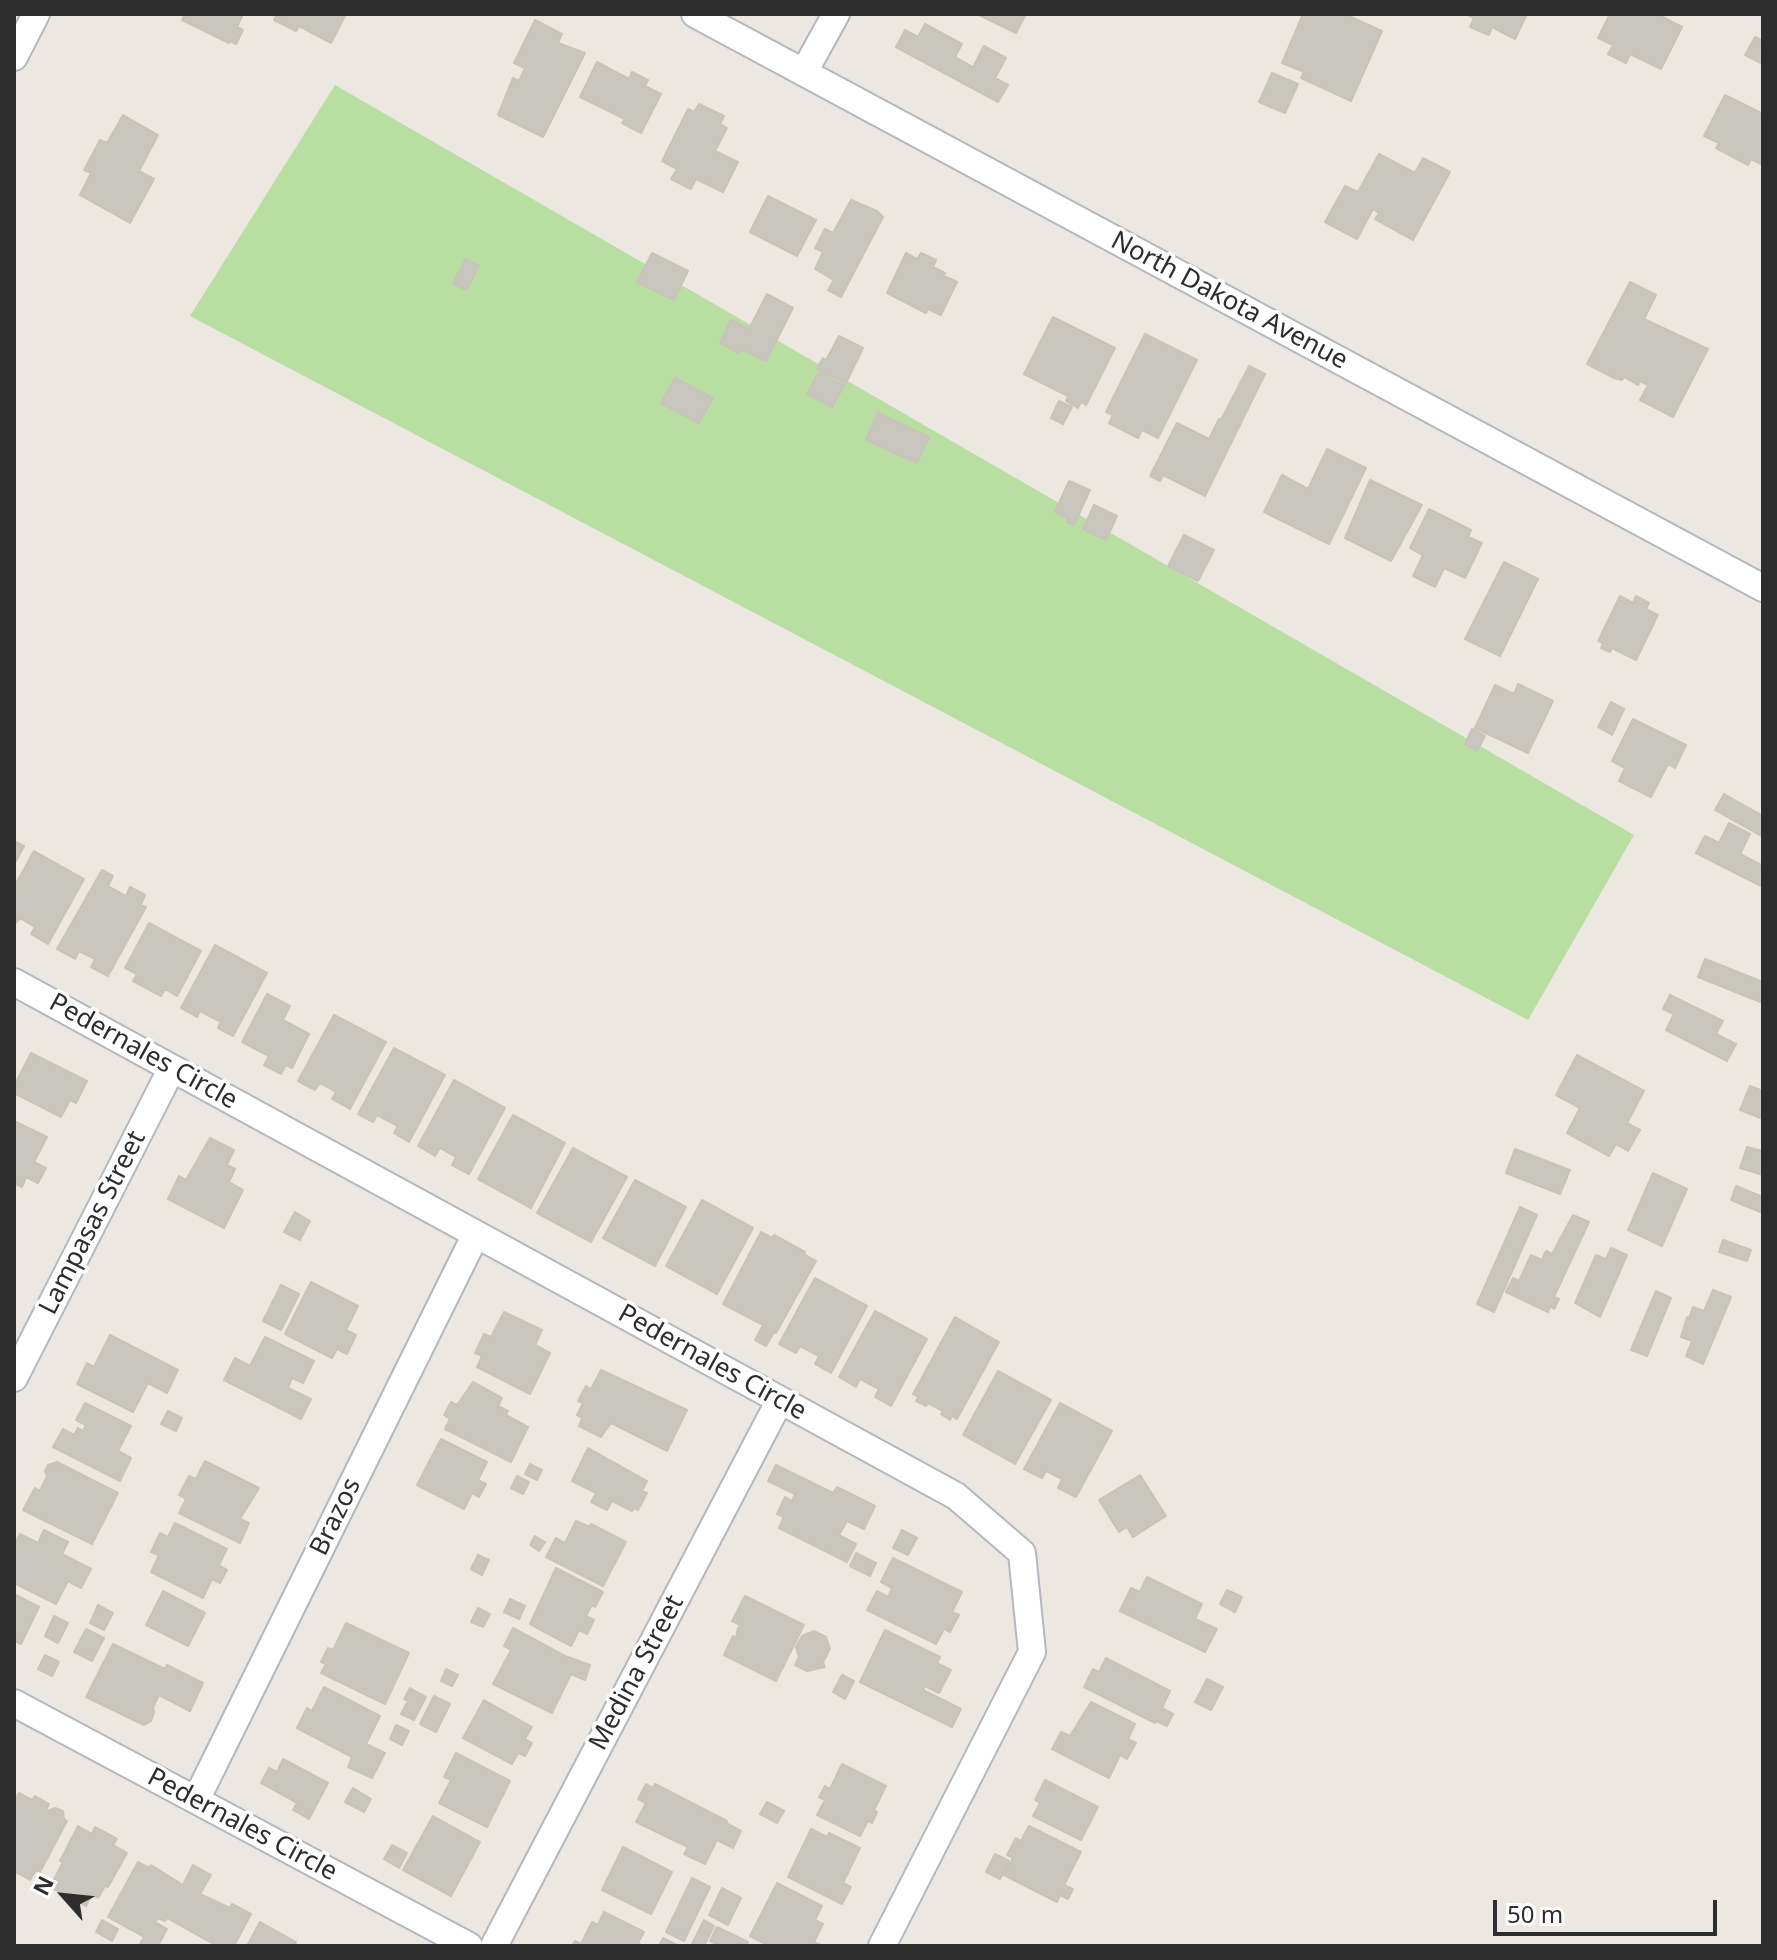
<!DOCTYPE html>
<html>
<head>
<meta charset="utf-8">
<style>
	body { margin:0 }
	#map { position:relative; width:1777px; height:1960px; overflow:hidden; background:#ede7e1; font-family:"Noto Sans",sans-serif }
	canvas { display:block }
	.frame { position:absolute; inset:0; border:16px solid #2d2d2d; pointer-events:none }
	.north { position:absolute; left:24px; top:1856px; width:80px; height:80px; -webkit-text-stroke:6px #fff; paint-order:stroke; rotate:297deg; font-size:22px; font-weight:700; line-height:32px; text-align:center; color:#2d2d2d }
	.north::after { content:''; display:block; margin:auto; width:28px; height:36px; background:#2d2d2d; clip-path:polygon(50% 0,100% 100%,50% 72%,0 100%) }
	.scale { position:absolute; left:1493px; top:1900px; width:224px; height:36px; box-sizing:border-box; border:4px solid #2d2d2d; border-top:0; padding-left:10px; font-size:24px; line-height:28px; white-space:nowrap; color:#2d2d2d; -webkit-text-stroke:6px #fff; paint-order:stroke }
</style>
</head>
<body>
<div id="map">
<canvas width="1777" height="1960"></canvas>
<div class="frame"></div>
<div class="north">N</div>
<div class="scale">50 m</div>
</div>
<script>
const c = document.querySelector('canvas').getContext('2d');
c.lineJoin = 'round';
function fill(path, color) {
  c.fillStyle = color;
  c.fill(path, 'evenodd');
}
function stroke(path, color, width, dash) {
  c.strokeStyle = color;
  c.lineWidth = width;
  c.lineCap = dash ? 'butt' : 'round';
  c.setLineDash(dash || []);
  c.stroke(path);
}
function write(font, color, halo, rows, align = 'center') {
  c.font = font + ' "Noto Sans",sans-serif';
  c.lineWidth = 7;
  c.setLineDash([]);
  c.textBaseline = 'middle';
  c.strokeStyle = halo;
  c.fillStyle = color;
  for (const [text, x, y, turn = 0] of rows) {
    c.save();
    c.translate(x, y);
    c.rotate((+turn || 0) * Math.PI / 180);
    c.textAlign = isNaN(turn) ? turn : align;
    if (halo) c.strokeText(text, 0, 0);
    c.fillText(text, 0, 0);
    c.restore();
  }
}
const green = new Path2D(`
	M 335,85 L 1634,835 L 1528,1020 L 190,316 Z`);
const building = new Path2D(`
	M 185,14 L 243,14 L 237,27 L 243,30 L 236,44 L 230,41 L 229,43 L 182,20 Z
	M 277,14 L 346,14 L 331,43 L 299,26 L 296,31 L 274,20 Z
	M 977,14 L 1026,14 L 1016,33 Z
	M 1303,14 L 1344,14 L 1382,31 L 1351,101 L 1301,78 L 1304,72 L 1282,63 Z
	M 1466,14 L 1527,14 L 1515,39 L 1492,27 L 1489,35 L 1470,27 L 1474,18 Z
	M 1610,14 L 1657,14 L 1682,27 L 1661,69 L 1630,54 L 1626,63 L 1608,54 L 1613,45 L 1598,38 Z
	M 535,20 L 562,34 L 558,43 L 585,53 L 543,137 L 498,115 L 513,78 L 519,81 L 525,68 L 514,63 Z
	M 925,24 L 962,44 L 955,57 L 973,67 L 984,46 L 1006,58 L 995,78 L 1008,85 L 998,102 L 896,47 L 905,30 L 918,37 Z
	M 1755,37 L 1763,41 L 1763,64 L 1745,55 Z
	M 597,62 L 629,79 L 632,72 L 648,80 L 645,86 L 661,94 L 641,133 L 622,123 L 625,119 L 580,97 Z
	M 1272,73 L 1298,84 L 1285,113 L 1259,102 Z
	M 1725,95 L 1763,114 L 1763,165 L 1751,159 L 1748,165 L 1716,148 L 1719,143 L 1704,136 Z
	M 699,104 L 724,116 L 720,124 L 727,128 L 715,151 L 738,162 L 723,192 L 696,179 L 691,189 L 671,179 L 677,169 L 662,161 L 688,109 L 694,112 Z
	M 123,115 L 158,135 L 139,171 L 154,179 L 130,223 L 80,195 L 91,173 L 84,170 L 100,140 L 107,143 Z
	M 1379,154 L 1415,173 L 1423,158 L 1450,172 L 1413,240 L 1375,219 L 1379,213 L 1373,209 L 1357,239 L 1325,222 L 1345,186 L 1358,192 Z
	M 768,196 L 816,220 L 797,256 L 750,232 Z
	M 851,200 L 877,211 L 883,217 L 841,297 L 828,290 L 834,280 L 815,269 L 823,252 L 815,248 L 825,229 L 833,233 Z
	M 652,253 L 688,271 L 674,300 L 637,282 Z
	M 906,253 L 917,259 L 921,253 L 936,260 L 933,267 L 945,273 L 944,276 L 957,282 L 941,315 L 928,309 L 926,313 L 887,293 Z
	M 466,259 L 479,266 L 466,290 L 453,283 Z
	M 1630,282 L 1656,295 L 1644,319 L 1708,349 L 1673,417 L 1640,400 L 1648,385 L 1640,381 L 1638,385 L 1624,377 L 1622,380 L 1614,378 L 1587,364 Z
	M 767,294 L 793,308 L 766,361 L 741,349 L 739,353 L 720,343 L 731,320 L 749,329 Z
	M 1053,317 L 1115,348 L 1086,405 L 1081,402 L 1078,408 L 1066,401 L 1068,396 L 1024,374 Z
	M 1145,334 L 1197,360 L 1158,438 L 1142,430 L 1138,438 L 1109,423 L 1113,415 L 1106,412 Z
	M 839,336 L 863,348 L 846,383 L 817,368 L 823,358 L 826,360 Z
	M 1249,366 L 1265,374 L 1205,496 L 1163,475 L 1160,481 L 1150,476 L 1177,423 L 1209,439 L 1219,419 L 1221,420 Z
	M 819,372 L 844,386 L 832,407 L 807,394 Z
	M 675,378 L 713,398 L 699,423 L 661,403 Z
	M 1059,401 L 1072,407 L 1063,424 L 1051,418 Z
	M 878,413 L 929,437 L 917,463 L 866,440 Z
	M 1327,449 L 1366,468 L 1329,544 L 1264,512 L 1282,475 L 1308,489 Z
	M 1370,480 L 1422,505 L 1391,561 L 1345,538 Z
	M 1069,481 L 1090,490 L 1074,525 L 1067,522 L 1068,518 L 1055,512 Z
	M 1094,505 L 1117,516 L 1106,540 L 1083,529 Z
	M 1429,509 L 1471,530 L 1468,537 L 1482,543 L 1465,578 L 1444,568 L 1435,587 L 1413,576 L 1423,555 L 1410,548 Z
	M 1184,535 L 1214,550 L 1198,581 L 1168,566 Z
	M 1504,562 L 1538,579 L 1500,656 L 1465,639 Z
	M 1620,596 L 1633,603 L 1636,596 L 1649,603 L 1646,609 L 1658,615 L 1636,660 L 1612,648 L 1610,652 L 1601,648 L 1603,643 L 1598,641 Z
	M 1518,684 L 1553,701 L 1528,753 L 1475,728 L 1495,685 L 1514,694 Z
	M 1611,702 L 1624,709 L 1612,735 L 1598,727 Z
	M 1633,719 L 1686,745 L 1675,768 L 1668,764 L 1651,797 L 1619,781 L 1625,768 L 1612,761 Z
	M 1472,729 L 1485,736 L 1477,751 L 1465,744 Z
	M 1724,794 L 1763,816 L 1763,837 L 1715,810 Z
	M 1729,823 L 1750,834 L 1740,854 L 1763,866 L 1763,887 L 1696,853 L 1705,836 L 1719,843 Z
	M 14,841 L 24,846 L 14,865 Z
	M 34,851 L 84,879 L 48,944 L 31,934 L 35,927 L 20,918 L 14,925 L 14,887 Z
	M 102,870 L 113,876 L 108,886 L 126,896 L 130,887 L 145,895 L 141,905 L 146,907 L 108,976 L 91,967 L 95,959 L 79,951 L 75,959 L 57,949 Z
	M 149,923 L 201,951 L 177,996 L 165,989 L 161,996 L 133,981 L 137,974 L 125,968 Z
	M 215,945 L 267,973 L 233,1036 L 218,1028 L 221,1022 L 200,1011 L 197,1017 L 181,1008 Z
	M 1705,959 L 1763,982 L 1763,1003 L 1698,977 Z
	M 267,994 L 290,1006 L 283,1020 L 309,1034 L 292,1068 L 286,1065 L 281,1074 L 264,1065 L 269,1056 L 242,1042 Z
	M 1670,995 L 1723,1021 L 1716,1034 L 1736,1044 L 1727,1061 L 1666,1030 L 1674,1014 L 1663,1009 Z
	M 334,1015 L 386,1042 L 350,1109 L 332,1099 L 336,1092 L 320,1083 L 315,1090 L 298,1081 Z
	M 394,1048 L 445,1075 L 409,1142 L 394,1133 L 398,1126 L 377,1115 L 373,1122 L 358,1114 Z
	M 31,1053 L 87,1081 L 76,1103 L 70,1100 L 61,1117 L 14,1093 L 14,1086 Z
	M 1577,1055 L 1644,1091 L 1627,1123 L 1640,1130 L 1628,1151 L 1616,1144 L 1609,1156 L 1567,1133 L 1580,1108 L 1556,1095 Z
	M 454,1080 L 505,1108 L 469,1174 L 452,1165 L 456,1157 L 440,1148 L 435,1156 L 418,1146 Z
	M 1750,1086 L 1763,1091 L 1763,1119 L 1740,1110 Z
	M 513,1115 L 565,1143 L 531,1208 L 478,1179 Z
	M 14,1121 L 47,1137 L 34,1162 L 46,1168 L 38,1183 L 26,1177 L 22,1187 L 14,1183 Z
	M 210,1138 L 234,1150 L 227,1165 L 235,1169 L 229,1182 L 243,1190 L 224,1228 L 168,1199 L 179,1176 L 186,1180 Z
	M 1747,1147 L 1763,1151 L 1763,1175 L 1740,1168 Z
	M 573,1148 L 627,1177 L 591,1242 L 537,1213 Z
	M 1515,1149 L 1570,1170 L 1560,1194 L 1506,1173 Z
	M 1653,1173 L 1687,1189 L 1662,1246 L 1628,1230 Z
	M 635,1180 L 686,1207 L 655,1266 L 603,1238 Z
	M 1736,1186 L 1763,1197 L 1763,1213 L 1731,1200 Z
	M 702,1200 L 753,1228 L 717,1294 L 666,1266 Z
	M 1520,1207 L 1537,1215 L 1494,1312 L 1477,1304 Z
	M 295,1212 L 310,1221 L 300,1240 L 284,1232 Z
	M 1573,1215 L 1589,1222 L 1554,1297 L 1559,1299 L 1554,1309 L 1550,1306 L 1548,1312 L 1506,1292 L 1513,1278 L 1519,1281 L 1531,1255 L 1542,1260 L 1546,1251 L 1552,1254 Z
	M 761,1232 L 772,1238 L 774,1235 L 805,1252 L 804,1254 L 816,1261 L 776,1333 L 774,1332 L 766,1346 L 755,1340 L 763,1325 L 723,1304 Z
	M 1723,1240 L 1751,1250 L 1747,1261 L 1719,1252 Z
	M 1611,1248 L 1627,1255 L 1600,1317 L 1575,1303 L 1596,1255 L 1606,1259 Z
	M 815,1278 L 867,1306 L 831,1373 L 815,1364 L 819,1356 L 800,1346 L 796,1353 L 779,1344 Z
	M 311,1282 L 358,1306 L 346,1330 L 356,1335 L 347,1354 L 337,1349 L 332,1358 L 285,1334 Z
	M 281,1285 L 299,1294 L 281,1330 L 263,1321 Z
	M 1713,1290 L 1731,1297 L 1703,1364 L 1686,1356 L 1692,1341 L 1681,1337 L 1687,1317 L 1689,1318 L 1693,1307 L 1704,1311 Z
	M 1656,1291 L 1671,1298 L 1647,1356 L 1631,1350 Z
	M 875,1311 L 927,1339 L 891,1406 L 875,1397 L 879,1389 L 860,1379 L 856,1387 L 839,1377 Z
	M 504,1312 L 542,1330 L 535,1345 L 550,1353 L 530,1394 L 477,1367 L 482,1356 L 475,1353 L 484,1334 L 491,1337 Z
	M 955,1317 L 999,1342 L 957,1419 L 952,1416 L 950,1420 L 941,1414 L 943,1411 L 928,1403 L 926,1406 L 916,1401 L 918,1397 L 913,1394 Z
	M 110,1335 L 178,1370 L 167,1393 L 148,1383 L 133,1412 L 77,1384 L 87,1363 L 94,1367 Z
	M 265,1337 L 314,1361 L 303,1383 L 292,1378 L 288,1388 L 311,1399 L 301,1419 L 224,1380 L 235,1358 L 250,1366 Z
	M 601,1370 L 687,1410 L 667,1451 L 611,1423 L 601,1437 L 579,1426 L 582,1418 L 577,1415 L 583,1403 L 578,1401 L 586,1386 L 591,1389 Z
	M 998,1371 L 1051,1400 L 1015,1464 L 963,1435 Z
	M 473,1382 L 502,1398 L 498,1406 L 508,1411 L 506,1415 L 528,1427 L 511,1462 L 445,1429 L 450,1419 L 444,1415 L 451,1402 L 457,1405 Z
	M 85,1403 L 131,1426 L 118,1451 L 131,1458 L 120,1481 L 53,1447 L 63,1429 L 74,1435 L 78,1428 L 83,1431 L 86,1425 L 76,1420 Z
	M 1060,1403 L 1112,1431 L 1076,1497 L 1058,1488 L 1062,1479 L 1046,1471 L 1042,1478 L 1024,1469 Z
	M 168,1411 L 182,1418 L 176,1431 L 161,1424 Z
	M 441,1439 L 487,1462 L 478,1480 L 486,1484 L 479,1497 L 472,1493 L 464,1509 L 417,1485 Z
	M 588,1448 L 647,1481 L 642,1491 L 647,1493 L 638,1510 L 634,1508 L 632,1511 L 612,1501 L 607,1510 L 591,1502 L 596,1493 L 572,1481 Z
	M 205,1461 L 259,1488 L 240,1519 L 249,1523 L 240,1543 L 179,1513 L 186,1499 L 179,1495 L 189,1476 L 196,1479 Z
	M 57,1462 L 118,1493 L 92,1544 L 23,1510 L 35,1488 L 40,1491 L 47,1476 L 45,1471 L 48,1465 Z
	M 530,1464 L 542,1470 L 537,1480 L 525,1474 Z
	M 776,1465 L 833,1493 L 837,1487 L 875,1506 L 864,1529 L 847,1521 L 839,1535 L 856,1544 L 847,1562 L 779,1528 L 784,1517 L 777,1514 L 785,1497 L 792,1501 L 795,1494 L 768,1481 Z
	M 1140,1475 L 1166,1516 L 1133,1537 L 1127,1527 L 1119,1532 L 1099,1500 Z
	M 517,1476 L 529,1482 L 523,1494 L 511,1488 Z
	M 576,1521 L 590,1527 L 591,1524 L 626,1542 L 603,1586 L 546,1557 L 556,1538 L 565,1543 Z
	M 175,1523 L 227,1549 L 219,1565 L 227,1570 L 220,1583 L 212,1579 L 203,1598 L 151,1572 L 159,1555 L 151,1552 L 160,1533 L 168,1537 Z
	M 44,1530 L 68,1542 L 62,1554 L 91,1569 L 81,1588 L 68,1581 L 56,1604 L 14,1583 L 14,1545 L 20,1534 L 38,1543 Z
	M 902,1530 L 917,1538 L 908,1555 L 893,1548 Z
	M 535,1536 L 545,1542 L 539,1551 L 530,1545 Z
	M 856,1553 L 876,1563 L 870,1576 L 850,1566 Z
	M 478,1555 L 489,1560 L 482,1575 L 471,1569 Z
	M 893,1558 L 962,1592 L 952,1612 L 959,1615 L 950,1632 L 944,1629 L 936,1644 L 867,1610 L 877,1591 L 888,1597 L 892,1588 L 881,1582 Z
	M 556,1568 L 603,1592 L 595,1607 L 592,1605 L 586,1616 L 594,1620 L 587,1634 L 579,1630 L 571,1646 L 530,1624 Z
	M 1147,1577 L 1202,1604 L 1195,1619 L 1217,1629 L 1205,1652 L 1120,1611 L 1131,1588 L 1140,1592 Z
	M 1227,1590 L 1242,1597 L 1235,1612 L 1220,1604 Z
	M 163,1591 L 205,1613 L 188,1646 L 146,1625 Z
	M 14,1594 L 39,1607 L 21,1644 L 14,1641 Z
	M 745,1596 L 804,1625 L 776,1681 L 724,1655 L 733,1636 L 736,1638 L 738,1628 L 742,1626 L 732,1621 Z
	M 510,1599 L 525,1606 L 519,1619 L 504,1612 Z
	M 98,1605 L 113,1613 L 104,1630 L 90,1623 Z
	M 478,1608 L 490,1614 L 483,1627 L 471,1622 Z
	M 54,1616 L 68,1623 L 58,1643 L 45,1636 Z
	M 346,1623 L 409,1653 L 385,1704 L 321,1673 L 326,1664 L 321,1662 L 328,1648 L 333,1650 Z
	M 513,1628 L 565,1656 L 590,1665 L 585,1680 L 571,1674 L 552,1713 L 493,1684 L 511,1650 L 504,1646 Z
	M 86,1629 L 104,1638 L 92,1661 L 74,1652 Z
	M 885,1630 L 940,1657 L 937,1663 L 951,1670 L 939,1693 L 925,1686 L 923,1690 L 961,1709 L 952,1727 L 860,1682 Z
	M 814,1631 L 826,1637 L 830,1649 L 823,1662 L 825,1667 L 807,1671 L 795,1665 L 799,1657 L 796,1647 L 802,1636 Z
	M 113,1644 L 165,1669 L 167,1665 L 203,1683 L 190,1711 L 159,1695 L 153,1707 L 154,1713 L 151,1721 L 144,1725 L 86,1697 Z
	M 45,1655 L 59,1662 L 52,1676 L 38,1669 Z
	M 1106,1658 L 1170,1691 L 1162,1708 L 1173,1714 L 1167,1726 L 1156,1721 L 1155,1723 L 1084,1687 L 1093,1669 L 1099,1672 Z
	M 446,1669 L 458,1675 L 452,1686 L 441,1681 Z
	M 842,1675 L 854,1681 L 845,1699 L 833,1692 Z
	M 1207,1679 L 1223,1687 L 1211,1710 L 1195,1702 Z
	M 324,1687 L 380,1716 L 366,1744 L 385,1753 L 372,1778 L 348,1767 L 352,1757 L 297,1728 L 307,1708 L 312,1711 Z
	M 410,1688 L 426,1697 L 414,1720 L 401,1714 L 408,1701 L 404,1699 Z
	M 434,1696 L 450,1704 L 436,1732 L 420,1724 Z
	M 484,1700 L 532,1727 L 525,1739 L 532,1743 L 525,1756 L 518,1753 L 512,1764 L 463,1738 Z
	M 1091,1702 L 1135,1724 L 1128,1739 L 1136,1743 L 1127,1759 L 1120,1755 L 1109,1778 L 1052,1749 L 1061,1732 L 1070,1736 Z
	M 396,1725 L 409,1731 L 402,1745 L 390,1739 Z
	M 456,1753 L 510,1781 L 487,1827 L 439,1803 L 451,1780 L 444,1777 Z
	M 283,1759 L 328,1783 L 309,1819 L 293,1810 L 297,1803 L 261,1783 L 269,1768 L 277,1772 Z
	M 842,1764 L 886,1786 L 874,1810 L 877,1812 L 872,1823 L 868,1821 L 860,1836 L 817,1815 L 825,1800 L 819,1797 L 825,1786 L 830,1789 Z
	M 1045,1780 L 1098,1807 L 1081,1840 L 1033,1816 L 1040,1803 L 1035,1800 Z
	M 646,1784 L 653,1788 L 655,1784 L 727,1821 L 726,1823 L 741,1831 L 733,1848 L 717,1840 L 705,1864 L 684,1854 L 688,1847 L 636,1822 L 646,1803 L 638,1799 Z
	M 353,1788 L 371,1799 L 364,1812 L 345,1802 Z
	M 19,1793 L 32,1800 L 35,1796 L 49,1804 L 45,1812 L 55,1808 L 63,1811 L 64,1819 L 67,1821 L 40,1872 L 36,1870 L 30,1880 L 14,1871 L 14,1802 Z
	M 767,1802 L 784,1811 L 777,1823 L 760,1814 Z
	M 433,1816 L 480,1842 L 451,1896 L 403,1870 Z
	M 78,1826 L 92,1834 L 95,1827 L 117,1839 L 113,1845 L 127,1853 L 108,1887 L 105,1886 L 98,1898 L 92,1894 L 86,1906 L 50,1887 L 63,1862 L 60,1861 Z
	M 1029,1826 L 1081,1852 L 1064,1885 L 1073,1889 L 1068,1899 L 1060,1895 L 1057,1902 L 1004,1875 L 1013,1858 L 1007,1855 L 1016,1838 L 1021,1841 Z
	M 811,1829 L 827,1837 L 829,1833 L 860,1848 L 843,1883 L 851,1887 L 842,1904 L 788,1877 Z
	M 392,1845 L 407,1853 L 399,1868 L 384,1859 Z
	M 623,1847 L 672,1872 L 651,1914 L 602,1890 Z
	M 995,1854 L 1009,1861 L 1000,1879 L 986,1872 Z
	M 138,1862 L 149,1868 L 151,1865 L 183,1885 L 193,1865 L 211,1875 L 200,1894 L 230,1908 L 232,1904 L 251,1914 L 234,1946 L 217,1946 L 167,1918 L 165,1921 L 158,1918 L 155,1922 L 167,1929 L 158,1946 L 139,1946 L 144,1937 L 108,1917 Z
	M 692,1878 L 710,1887 L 684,1941 L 666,1932 Z
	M 777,1883 L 822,1906 L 815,1920 L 823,1924 L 814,1942 L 823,1946 L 769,1946 L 750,1936 Z
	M 722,1888 L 741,1898 L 728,1925 L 709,1915 Z
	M 604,1912 L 644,1932 L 638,1943 L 643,1946 L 572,1946 L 575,1941 L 581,1944 L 592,1922 L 598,1925 Z
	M 102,1920 L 118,1929 L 112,1941 L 96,1932 Z
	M 704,1920 L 714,1926 L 704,1946 L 691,1946 Z
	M 260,1922 L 296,1942 L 294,1946 L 247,1946 Z
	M 717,1927 L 748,1942 L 746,1946 L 721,1946 L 710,1941 Z
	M 663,1938 L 679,1946 L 659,1946 Z`);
const minor = new Path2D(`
	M 695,14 L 1763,588
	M 14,57 L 36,14
	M 804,72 L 836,14
	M 14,982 L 956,1496 L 1022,1553 L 1032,1652 L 882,1946
	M 14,1378 L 172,1068
	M 14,1703 L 469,1946
	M 196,1800 L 476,1234
	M 494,1946 L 780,1400`);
const streetNames = [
	["North Dakota Avenue",1229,301,28],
	["Pedernales Circle",143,1052,29],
	["Lampasas Street",93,1223,-63],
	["Pedernales Circle",712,1363,29],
	["Brazos",336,1517,-64],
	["Medina Street",637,1673,-62],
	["Pedernales Circle",242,1825,28]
];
fill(green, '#b9dea2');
fill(building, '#c9c5bf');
stroke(building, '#c9c3ba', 2);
stroke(minor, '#b4b7bf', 30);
stroke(minor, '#fff', 26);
write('26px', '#2d2d2d', '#fff', streetNames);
</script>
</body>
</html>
